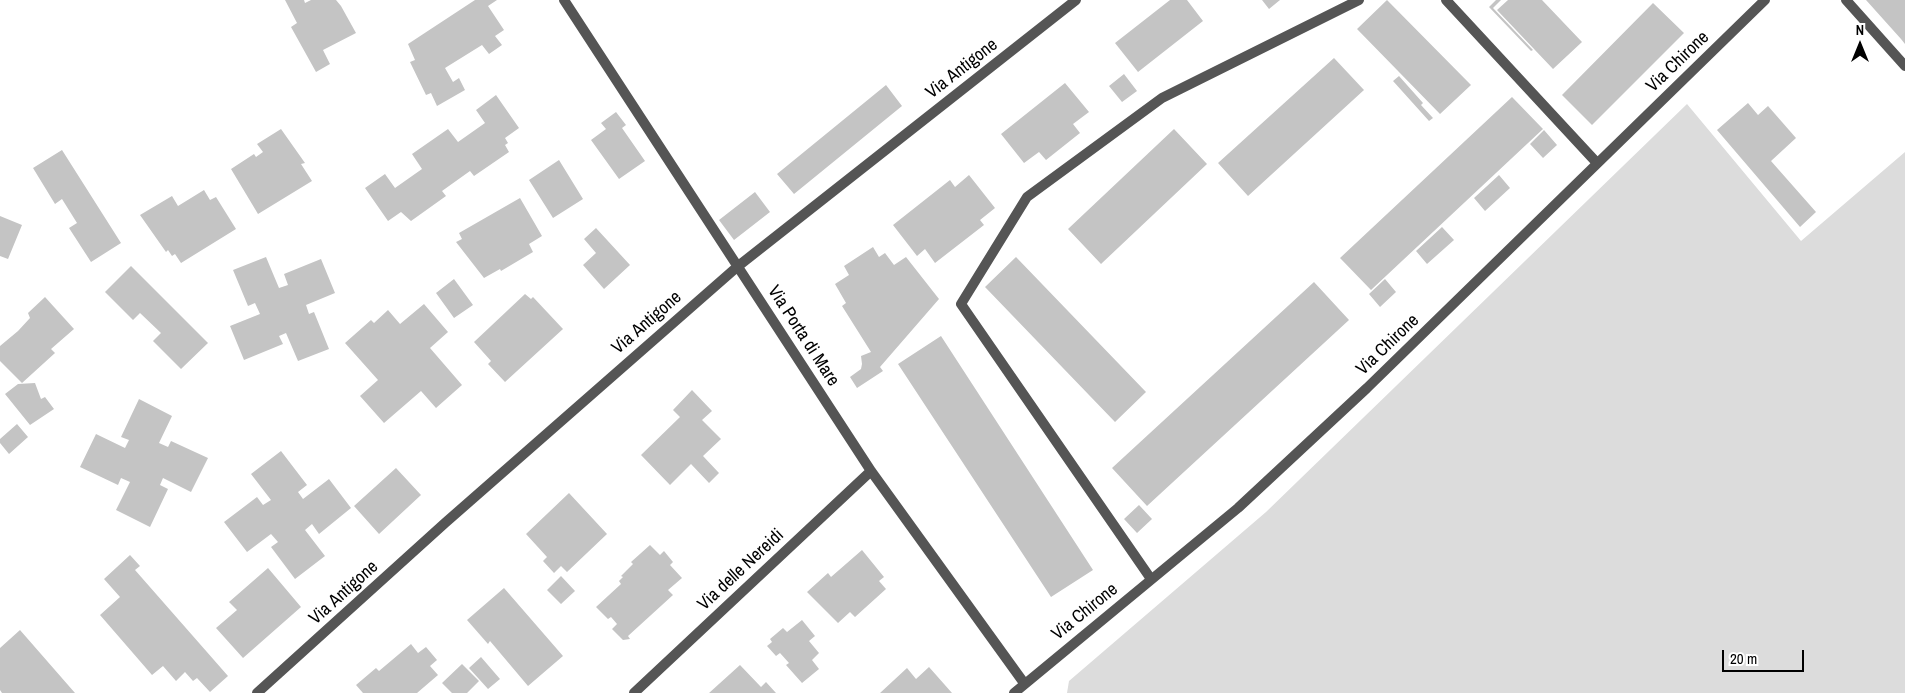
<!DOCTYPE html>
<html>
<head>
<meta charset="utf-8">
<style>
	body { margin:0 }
	#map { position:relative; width:1905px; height:693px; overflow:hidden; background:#fff; font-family:"Archivo Narrow",sans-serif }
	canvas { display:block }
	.north { position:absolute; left:1835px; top:20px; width:50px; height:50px; -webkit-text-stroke:4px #fff; paint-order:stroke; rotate:0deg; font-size:14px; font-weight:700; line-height:20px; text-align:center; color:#000 }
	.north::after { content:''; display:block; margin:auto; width:18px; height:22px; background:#000; clip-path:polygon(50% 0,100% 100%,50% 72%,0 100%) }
	.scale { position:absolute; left:1722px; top:650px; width:82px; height:22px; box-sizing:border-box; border:2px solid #000; border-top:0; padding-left:6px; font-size:15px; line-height:18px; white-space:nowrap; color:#000; -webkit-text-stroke:4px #fff; paint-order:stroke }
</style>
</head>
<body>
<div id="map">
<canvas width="1905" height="693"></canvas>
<div class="north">N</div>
<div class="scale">20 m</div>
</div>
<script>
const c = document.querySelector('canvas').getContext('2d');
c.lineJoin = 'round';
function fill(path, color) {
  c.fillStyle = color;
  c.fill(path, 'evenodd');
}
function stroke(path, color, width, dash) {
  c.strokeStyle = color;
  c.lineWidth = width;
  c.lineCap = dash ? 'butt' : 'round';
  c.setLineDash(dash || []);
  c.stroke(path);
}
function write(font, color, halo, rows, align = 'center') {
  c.font = font + ' "Archivo Narrow",sans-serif';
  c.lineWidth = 4;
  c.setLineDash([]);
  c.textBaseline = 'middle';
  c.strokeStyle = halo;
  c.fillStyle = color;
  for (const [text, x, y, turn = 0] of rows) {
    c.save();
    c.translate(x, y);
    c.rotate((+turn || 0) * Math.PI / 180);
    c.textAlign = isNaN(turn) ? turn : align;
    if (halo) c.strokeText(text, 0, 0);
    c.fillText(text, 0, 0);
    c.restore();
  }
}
const green = new Path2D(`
	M 1687,104 L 1801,241 L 1905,152 L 1905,693 L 1067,693 L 1069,681 L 1266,512 Z`);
const building = new Path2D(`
	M 285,0 L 304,0 L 305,3 L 311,0 L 336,0 L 341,6 L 356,33 L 323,50 L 330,64 L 316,72 L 291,27 L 297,23 Z
	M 475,0 L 497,0 L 488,6 L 504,30 L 495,36 L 502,45 L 489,54 L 482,45 L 445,68 L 453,82 L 459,78 L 465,90 L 437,106 L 431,93 L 426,95 L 410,62 L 415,60 L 408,44 Z
	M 1170,0 L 1187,0 L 1203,21 L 1138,72 L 1115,43 Z
	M 1262,0 L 1280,0 L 1269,9 Z
	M 1387,0 L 1471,85 L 1440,114 L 1357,29 Z
	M 1496,0 L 1501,0 L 1493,8 L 1533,50 L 1531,51 L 1489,7 Z
	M 1508,0 L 1542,0 L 1582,42 L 1553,69 L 1497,10 Z
	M 1866,0 L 1905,0 L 1905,44 L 1901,39 Z
	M 1653,3 L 1684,33 L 1592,125 L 1562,95 Z
	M 1334,58 L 1364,90 L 1248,196 L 1218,163 Z
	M 1124,74 L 1137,91 L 1122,102 L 1109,86 Z
	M 1399,76 L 1423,103 L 1421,105 L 1433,118 L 1429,121 L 1393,81 Z
	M 1065,83 L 1089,112 L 1073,124 L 1080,133 L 1046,160 L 1039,152 L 1024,163 L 1001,134 Z
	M 886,85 L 902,106 L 794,194 L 777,174 Z
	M 496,95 L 519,128 L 505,138 L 508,143 L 505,145 L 509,152 L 474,176 L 470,171 L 442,191 L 446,196 L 411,221 L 401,212 L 388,221 L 365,188 L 385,174 L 395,188 L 422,169 L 412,154 L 448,129 L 458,142 L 485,123 L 476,110 Z
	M 1512,97 L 1543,129 L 1371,290 L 1340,258 Z
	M 1748,103 L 1758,115 L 1768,106 L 1796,138 L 1771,161 L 1816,212 L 1800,227 L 1717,130 Z
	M 616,112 L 626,125 L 622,128 L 645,161 L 619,179 L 591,140 L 606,129 L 601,123 Z
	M 281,129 L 305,163 L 301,164 L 312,181 L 258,214 L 231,169 L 254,154 L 256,157 L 263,152 L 257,144 Z
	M 1174,129 L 1207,164 L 1101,264 L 1068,229 Z
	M 1544,130 L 1557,145 L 1543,158 L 1530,144 Z
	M 62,150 L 121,243 L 91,262 L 69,228 L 77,223 L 62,199 L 55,204 L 33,168 Z
	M 559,160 L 583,199 L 553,218 L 529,180 Z
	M 969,175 L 995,208 L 980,220 L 984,225 L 935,263 L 925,249 L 917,256 L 893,225 L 950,180 L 955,187 Z
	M 1499,175 L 1510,188 L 1485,211 L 1474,198 Z
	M 204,190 L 210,200 L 216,197 L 236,229 L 181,263 L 175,254 L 172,256 L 168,250 L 166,252 L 140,215 L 172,196 L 178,206 Z
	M 755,192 L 770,212 L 734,240 L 719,220 Z
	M 520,198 L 542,236 L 529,244 L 533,252 L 501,271 L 500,269 L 484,278 L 456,242 L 462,239 L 459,233 Z
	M 0,216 L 22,225 L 8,259 L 0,256 Z
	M 1442,227 L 1454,240 L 1427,264 L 1416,251 Z
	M 596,228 L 630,265 L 604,289 L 583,265 L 596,253 L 584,239 Z
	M 873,247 L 879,257 L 885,253 L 894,265 L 906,257 L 939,299 L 880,367 L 883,371 L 857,388 L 850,377 L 861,369 L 862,364 L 861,356 L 871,352 L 842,306 L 846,303 L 835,284 L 849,275 L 844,266 Z
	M 266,257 L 279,288 L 288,285 L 284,274 L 321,259 L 335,293 L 306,305 L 309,314 L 314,312 L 329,349 L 298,361 L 286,333 L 279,336 L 283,344 L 244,360 L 230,326 L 260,314 L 255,303 L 248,306 L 233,270 Z
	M 1016,257 L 1146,392 L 1115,422 L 985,287 Z
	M 131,266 L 208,343 L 181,369 L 153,341 L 161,333 L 140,313 L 133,320 L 105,292 Z
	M 454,279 L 473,305 L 454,318 L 436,293 Z
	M 1385,279 L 1396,292 L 1380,307 L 1369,294 Z
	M 1314,282 L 1349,320 L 1147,506 L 1112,468 Z
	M 525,294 L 531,299 L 533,297 L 563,329 L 505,382 L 488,364 L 491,361 L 474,342 Z
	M 45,297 L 74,329 L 51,349 L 55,353 L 22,383 L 0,361 L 0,346 L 18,331 L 30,318 L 28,313 Z
	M 424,304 L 448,332 L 430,348 L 462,385 L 436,408 L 421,391 L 384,423 L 360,396 L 378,380 L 345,343 L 371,320 L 374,323 L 388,310 L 400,324 Z
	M 941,336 L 1093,570 L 1051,597 L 898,364 Z
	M 35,383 L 41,399 L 45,397 L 54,409 L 30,425 L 5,394 L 18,384 Z
	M 692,390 L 712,411 L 702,420 L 721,439 L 703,456 L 719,473 L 709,483 L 691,464 L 670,485 L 641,455 L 680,417 L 673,410 Z
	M 139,399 L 172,416 L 159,443 L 168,447 L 171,441 L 208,458 L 191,492 L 163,478 L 160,485 L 168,489 L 150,527 L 116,510 L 130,482 L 121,478 L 118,485 L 80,467 L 96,434 L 125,448 L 129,440 L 121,437 Z
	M 17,424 L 28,437 L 9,454 L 0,443 L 0,439 Z
	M 281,451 L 307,485 L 298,492 L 303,499 L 329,479 L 351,508 L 319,534 L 312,524 L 305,530 L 325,556 L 295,579 L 271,547 L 278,542 L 271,534 L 247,552 L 224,522 L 257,497 L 263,505 L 271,500 L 251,474 Z
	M 396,468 L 421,495 L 379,534 L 354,506 Z
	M 569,493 L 607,534 L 567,572 L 561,566 L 554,573 L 543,561 L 547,557 L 526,534 Z
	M 1139,505 L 1152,519 L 1137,533 L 1124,519 Z
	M 650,545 L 660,555 L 664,551 L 673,562 L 670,565 L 682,578 L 668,590 L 673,595 L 628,636 L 630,639 L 623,640 L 612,629 L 617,624 L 611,617 L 608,619 L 596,607 L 621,584 L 619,581 L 623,577 L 621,576 L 633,564 L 631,562 Z
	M 862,550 L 884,577 L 879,581 L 886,589 L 855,617 L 850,612 L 838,623 L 807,592 L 828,573 L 831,577 Z
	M 130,555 L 140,566 L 135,570 L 228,676 L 210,692 L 197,678 L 193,681 L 185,672 L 176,681 L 163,666 L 152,675 L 100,615 L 120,597 L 104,579 Z
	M 268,568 L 301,607 L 243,658 L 216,628 L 237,610 L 229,602 Z
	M 561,576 L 575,591 L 561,604 L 547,590 Z
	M 504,588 L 563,656 L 528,686 L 490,641 L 488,644 L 467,620 Z
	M 802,620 L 815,636 L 809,641 L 819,653 L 812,660 L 819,669 L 802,683 L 786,665 L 789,663 L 780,653 L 776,656 L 767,646 L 772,642 L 770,639 L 783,628 L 787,632 Z
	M 20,630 L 75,693 L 2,693 L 0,690 L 0,648 Z
	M 411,644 L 418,653 L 426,647 L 437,660 L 430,666 L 438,675 L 417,693 L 363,693 L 356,685 L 376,668 L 379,671 Z
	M 481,657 L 500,679 L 488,689 L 469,668 Z
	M 462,664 L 479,681 L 467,693 L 452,693 L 442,683 Z
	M 740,665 L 761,687 L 766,682 L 776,693 L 709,693 Z
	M 929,667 L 952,693 L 880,693 L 907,668 L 916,679 Z`);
const service = new Path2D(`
	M 1446,0 L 1597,163
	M 1151,579 L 961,304 L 1027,197 L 1162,98 L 1359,0`);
const minor = new Path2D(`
	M 564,0 L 871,471 L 1024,683
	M 1846,0 L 1905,66
	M 257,693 L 445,523 L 737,267 L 1076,0
	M 634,693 L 871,471
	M 1014,693 L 1238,508 L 1367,388 L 1765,0`);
const streetNames = [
	["Via Chirone",1678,62,-44],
	["Via Antigone",962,69,-38],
	["Via Antigone",647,323,-41],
	["Via Porta di Mare",803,336,57],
	["Via Chirone",1388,345,-44],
	["Via delle Nereidi",741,570,-43],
	["Via Antigone",344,593,-42],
	["Via Chirone",1085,612,-39]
];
fill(green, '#dcdcdc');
fill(building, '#c4c4c4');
stroke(service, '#555', 10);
stroke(minor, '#555', 10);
write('18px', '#000', '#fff', streetNames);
</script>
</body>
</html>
